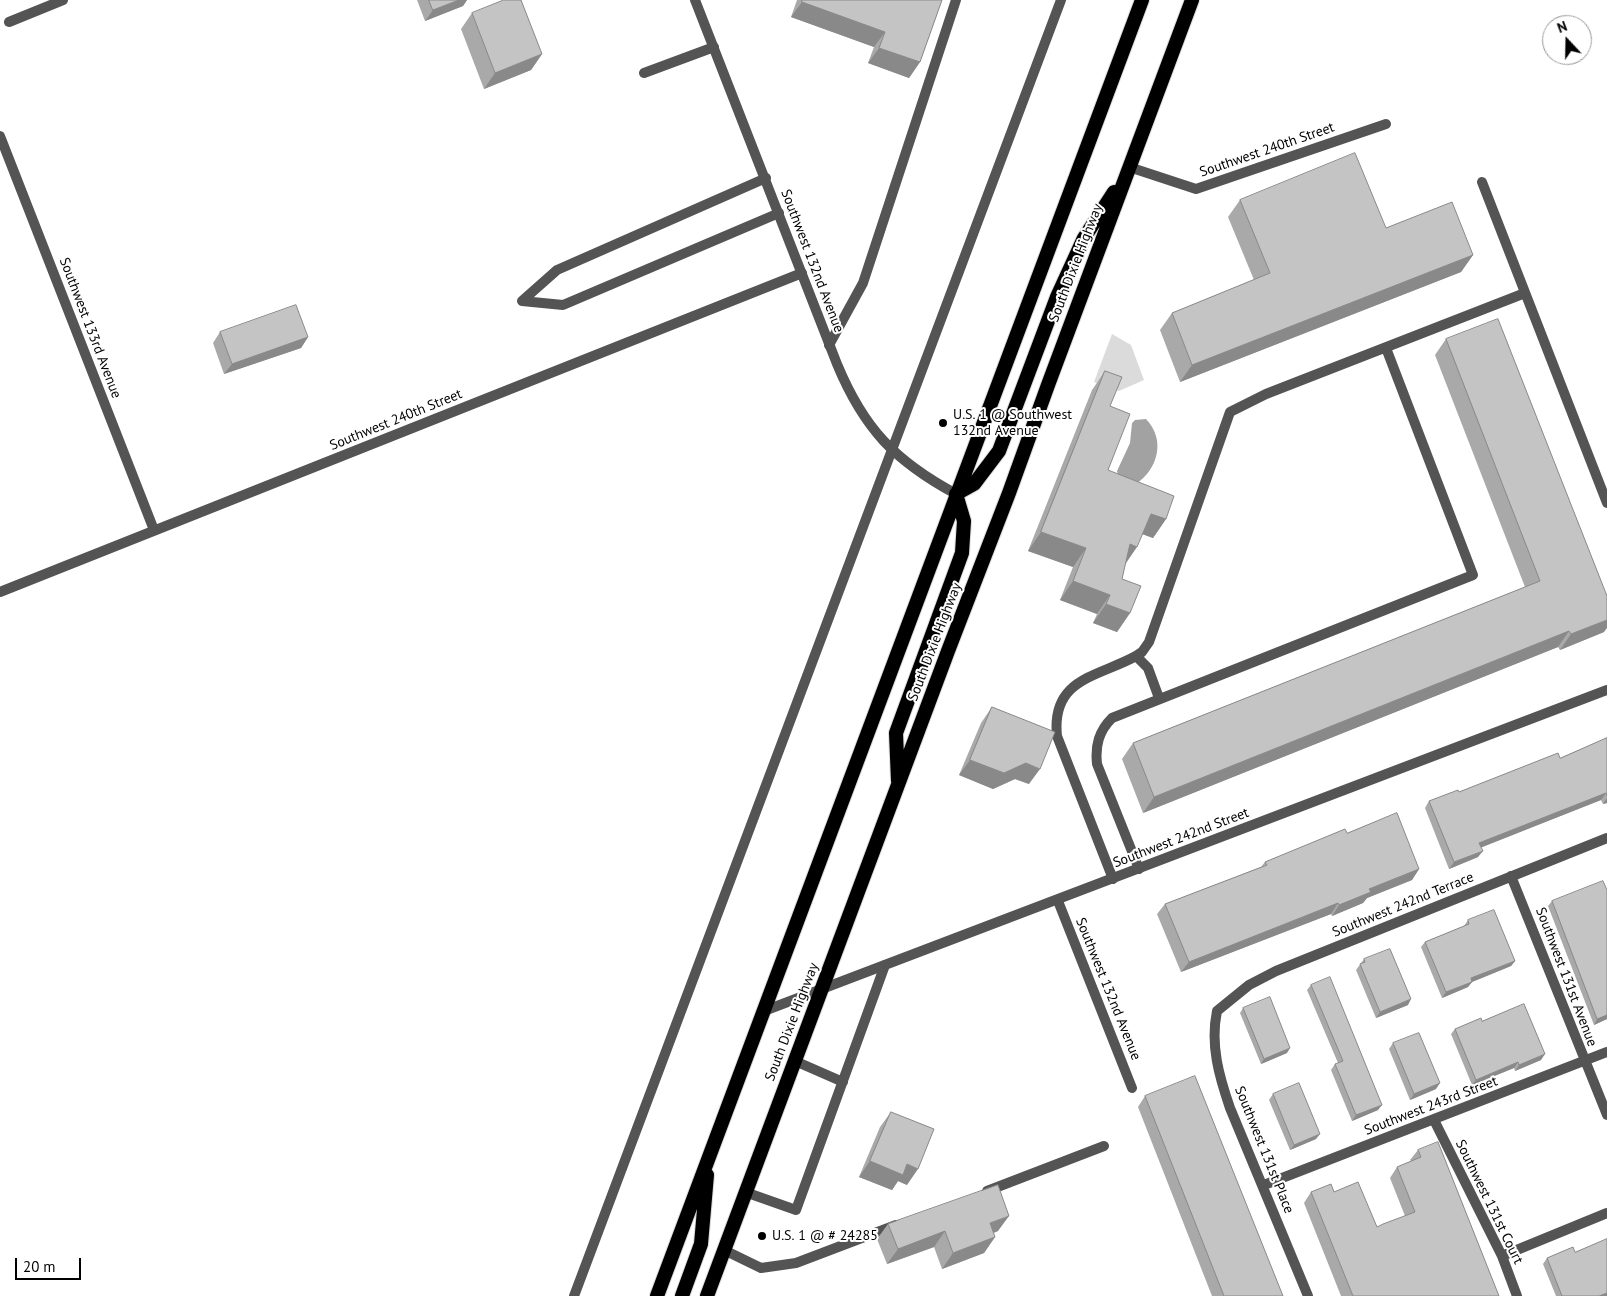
<!DOCTYPE html>
<html>
<head>
<meta charset="utf-8">
<style>
	body { margin:0 }
	#map { position:relative; width:1607px; height:1296px; overflow:hidden; background:#fff; font-family:"PT Sans",sans-serif }
	canvas { display:block }
	.north { position:absolute; left:1542px; top:15px; width:50px; height:50px; box-sizing:border-box; background:#fff; border:1px solid #999; border-radius:50%; rotate:339deg; font-size:14px; font-weight:700; line-height:20px; text-align:center; color:#000 }
	.north::after { content:''; display:block; margin:auto; width:18px; height:22px; background:#000; clip-path:polygon(50% 0,100% 100%,50% 72%,0 100%) }
	.scale { position:absolute; left:15px; top:1258px; width:66px; height:22px; box-sizing:border-box; border:2px solid #000; border-top:0; padding-left:6px; font-size:15px; line-height:18px; white-space:nowrap; color:#000; -webkit-text-stroke:4px #fff; paint-order:stroke }
</style>
</head>
<body>
<div id="map">
<canvas width="1607" height="1296"></canvas>
<div class="north">N</div>
<div class="scale">20 m</div>
</div>
<script>
const c = document.querySelector('canvas').getContext('2d');
c.lineJoin = 'round';
function fill(path, color) {
  c.fillStyle = color;
  c.fill(path, 'evenodd');
}
function stroke(path, color, width, dash) {
  c.strokeStyle = color;
  c.lineWidth = width;
  c.lineCap = dash ? 'butt' : 'round';
  c.setLineDash(dash || []);
  c.stroke(path);
}
function write(font, color, halo, rows, align = 'center') {
  c.font = font + ' "PT Sans",sans-serif';
  c.lineWidth = 4;
  c.setLineDash([]);
  c.textBaseline = 'middle';
  c.strokeStyle = halo;
  c.fillStyle = color;
  for (const [text, x, y, turn = 0] of rows) {
    c.save();
    c.translate(x, y);
    c.rotate((+turn || 0) * Math.PI / 180);
    c.textAlign = isNaN(turn) ? turn : align;
    if (halo) c.strokeText(text, 0, 0);
    c.fillText(text, 0, 0);
    c.restore();
  }
}
const green = new Path2D(`
	M 1112,334 L 1131,345 L 1144,380 L 1119,391 L 1094,382 Z`);
const water = new Path2D(`
	M 1146,419 C 1166,440 1158,469 1136,484 L 1118,476 L 1117,471 L 1130,443 L 1132,423 L 1135,420 Z`);
const service = new Path2D(`
	M 9,22 L 63,0
	M 644,73 L 714,47
	M 766,178 L 557,270 L 522,301 L 563,305 L 779,213
	M 1482,182 L 1607,503
	M 829,345 L 863,283 L 956,0
	M 1136,656 L 1148,668 L 1159,698
	M 1139,869 L 1097,764 C 1095,745 1099,731 1112,718 L 1473,575 L 1386,348
	M 1113,879 L 1057,736 C 1051,678 1098,677 1136,656 L 1142,652 L 1149,642 L 1230,412 L 1266,394 L 1525,293
	M 795,1061 L 843,1082
	M 987,1191 L 1104,1146
	M 745,1192 L 796,1210 L 885,965
	M 724,1250 L 761,1268 L 796,1263 L 896,1225
	M 574,1296 L 1061,0`);
const minor = new Path2D(`
	M 0,136 L 154,530
	M 1129,167 L 1196,189 L 1386,124
	M 0,592 L 802,273
	M 1511,876 L 1607,1115
	M 1058,901 L 1132,1088
	M 764,1011 L 1607,690
	M 1434,1120 L 1502,1256 L 1517,1296
	M 1264,1185 L 1607,1052
	M 1502,1256 L 1607,1213
	M 1308,1296 L 1230,1108 C 1219,1076 1210,1045 1217,1011 L 1249,985 L 1276,971 L 1607,838`);
const tertiary = new Path2D(`
	M 695,0 L 837,364 C 864,429 895,461 956,494`);
const trunk = new Path2D(`
	M 956,494 L 974,484 L 999,451 L 1057,297 L 1084,238 L 1114,192
	M 898,781 L 896,733 L 962,553 L 964,521 L 956,494
	M 657,1296 L 1142,0
	M 682,1296 L 701,1244 L 707,1175
	M 707,1296 L 948,651 L 1009,493 L 1048,385 L 1192,0`);
const wall = new Path2D(`
	M 417,0 L 467,0 L 463,6 L 425,21 Z
	M 797,0 L 942,0 L 920,62 L 909,78 L 868,63 L 874,47 L 791,17 Z
	M 472,13 L 542,54 L 531,70 L 484,89 L 461,29 Z
	M 1240,200 L 1386,228 L 1473,255 L 1461,272 L 1180,382 L 1160,330 L 1172,313 L 1254,280 L 1228,217 Z
	M 220,332 L 308,337 L 301,348 L 224,374 L 213,343 Z
	M 1446,339 L 1604,632 L 1560,650 L 1558,647 L 1143,813 L 1122,759 L 1133,743 L 1525,587 L 1435,355 Z
	M 1105,371 L 1110,406 L 1108,470 L 1166,519 L 1153,538 L 1142,534 L 1125,564 L 1122,579 L 1130,613 L 1117,632 L 1093,623 L 1097,614 L 1060,600 L 1073,567 L 1028,551 L 1092,390 Z
	M 992,707 L 1029,784 L 1015,779 L 993,789 L 959,775 L 981,723 Z
	M 1607,738 L 1607,803 L 1603,804 L 1601,800 L 1481,847 L 1478,857 L 1449,869 L 1425,808 L 1429,801 L 1459,792 L 1560,758 Z
	M 1347,833 L 1419,869 L 1412,880 L 1367,898 L 1363,903 L 1332,916 L 1331,914 L 1181,972 L 1157,914 L 1165,904 L 1261,867 L 1265,862 Z
	M 1607,890 L 1607,1019 L 1594,1025 L 1548,906 L 1552,901 Z
	M 1468,920 L 1515,961 L 1511,966 L 1472,982 L 1468,987 L 1442,998 L 1421,947 L 1425,942 L 1464,926 Z
	M 1364,959 L 1408,1005 L 1376,1018 L 1356,970 Z
	M 1311,985 L 1378,1110 L 1352,1121 L 1331,1070 L 1335,1064 L 1338,1063 L 1307,990 Z
	M 1243,1008 L 1287,1053 L 1261,1064 L 1240,1013 Z
	M 1482,1021 L 1541,1060 L 1515,1071 L 1514,1068 L 1472,1085 L 1451,1034 L 1455,1029 Z
	M 1393,1043 L 1436,1089 L 1410,1100 L 1389,1049 Z
	M 1273,1094 L 1316,1139 L 1290,1150 L 1269,1100 Z
	M 1145,1096 L 1283,1296 L 1212,1296 L 1138,1107 Z
	M 891,1112 L 907,1185 L 898,1181 L 892,1190 L 859,1177 L 880,1127 Z
	M 1418,1150 L 1499,1296 L 1341,1296 L 1304,1203 L 1311,1192 L 1334,1192 L 1377,1227 L 1405,1216 L 1390,1178 L 1397,1167 L 1411,1161 L 1410,1160 Z
	M 888,1224 L 998,1231 L 993,1233 L 995,1237 L 984,1253 L 942,1269 L 934,1247 L 887,1264 L 877,1239 Z
	M 1575,1252 L 1607,1296 L 1556,1296 L 1543,1264 L 1547,1258 Z`);
const shadedWall = new Path2D(`
	M 459,0 L 467,0 L 463,6 L 425,21 L 433,10 Z
	M 802,2 L 885,32 L 874,47 L 791,17 Z
	M 879,48 L 920,62 L 909,78 L 868,63 Z
	M 542,54 L 531,70 L 484,89 L 495,73 Z
	M 1473,255 L 1461,272 L 1180,382 L 1192,365 Z
	M 308,337 L 301,348 L 224,374 L 232,364 Z
	M 1151,514 L 1166,519 L 1153,538 L 1137,532 Z
	M 1041,532 L 1086,548 L 1073,567 L 1028,551 Z
	M 1130,544 L 1137,547 L 1124,566 Z
	M 1073,581 L 1110,595 L 1097,614 L 1060,600 Z
	M 1106,604 L 1130,613 L 1117,632 L 1093,623 Z
	M 1607,620 L 1607,628 L 1604,632 L 1560,650 L 1571,634 Z
	M 1569,631 L 1558,647 L 1143,813 L 1154,797 Z
	M 970,760 L 1026,763 L 1040,769 L 1029,784 L 1015,779 L 993,789 L 959,775 Z
	M 1606,793 L 1601,800 L 1475,850 L 1479,843 Z
	M 1607,798 L 1607,803 L 1603,804 Z
	M 1483,851 L 1478,857 L 1449,869 L 1454,862 Z
	M 1419,869 L 1412,880 L 1367,898 L 1363,903 L 1332,916 L 1339,905 L 1369,889 Z
	M 1338,903 L 1331,914 L 1181,972 L 1189,962 Z
	M 1515,961 L 1511,966 L 1467,984 L 1471,978 Z
	M 1472,982 L 1468,987 L 1442,998 L 1446,992 Z
	M 1411,999 L 1408,1005 L 1376,1018 L 1380,1012 Z
	M 1607,1015 L 1607,1019 L 1594,1025 L 1597,1019 Z
	M 1290,1048 L 1287,1053 L 1261,1064 L 1264,1059 Z
	M 1545,1054 L 1541,1060 L 1515,1071 L 1519,1065 Z
	M 1518,1062 L 1514,1068 L 1472,1085 L 1476,1080 Z
	M 1440,1083 L 1436,1089 L 1410,1100 L 1414,1094 Z
	M 1382,1105 L 1378,1110 L 1352,1121 L 1356,1115 Z
	M 1320,1134 L 1316,1139 L 1290,1150 L 1294,1145 Z
	M 870,1161 L 907,1164 L 918,1169 L 907,1185 L 898,1181 L 892,1190 L 859,1177 Z
	M 1009,1216 L 998,1231 L 979,1239 L 990,1223 Z
	M 945,1231 L 934,1247 L 887,1264 L 898,1249 Z
	M 995,1237 L 984,1253 L 942,1269 L 953,1253 Z
	M 1607,1293 L 1607,1296 L 1599,1296 Z`);
const building = new Path2D(`
	M 429,0 L 459,0 L 433,10 Z
	M 504,0 L 521,0 L 542,54 L 495,73 L 472,13 Z
	M 802,0 L 942,0 L 920,62 L 879,48 L 885,32 L 802,2 Z
	M 1355,153 L 1386,228 L 1452,202 L 1473,255 L 1192,365 L 1172,313 L 1270,273 L 1240,200 Z
	M 296,305 L 308,337 L 232,364 L 220,332 Z
	M 1498,319 L 1607,596 L 1607,620 L 1571,634 L 1569,631 L 1154,797 L 1133,743 L 1540,581 L 1446,339 Z
	M 1105,371 L 1122,377 L 1110,406 L 1130,414 L 1108,470 L 1174,496 L 1166,519 L 1151,514 L 1137,547 L 1130,544 L 1122,579 L 1141,586 L 1130,613 L 1106,604 L 1110,595 L 1073,581 L 1086,548 L 1041,532 Z
	M 992,707 L 1055,732 L 1040,769 L 1026,763 L 1004,773 L 970,760 Z
	M 1607,738 L 1607,796 L 1606,793 L 1479,843 L 1483,851 L 1454,862 L 1429,801 L 1458,790 L 1459,792 L 1558,753 L 1560,758 Z
	M 1397,813 L 1419,869 L 1369,889 L 1371,892 L 1339,905 L 1338,903 L 1189,962 L 1165,904 L 1267,865 L 1265,862 L 1345,829 L 1347,833 Z
	M 1603,881 L 1607,890 L 1607,1015 L 1597,1019 L 1552,901 Z
	M 1494,910 L 1515,961 L 1471,978 L 1472,982 L 1446,992 L 1425,942 L 1469,924 L 1468,920 Z
	M 1390,949 L 1411,999 L 1380,1012 L 1360,964 L 1365,962 L 1364,959 Z
	M 1330,977 L 1382,1105 L 1356,1115 L 1335,1064 L 1343,1061 L 1311,985 Z
	M 1270,997 L 1290,1048 L 1264,1059 L 1243,1008 Z
	M 1524,1004 L 1545,1054 L 1519,1065 L 1518,1062 L 1476,1080 L 1455,1029 L 1481,1018 L 1482,1021 Z
	M 1419,1033 L 1440,1083 L 1414,1094 L 1393,1043 Z
	M 1195,1076 L 1283,1296 L 1224,1296 L 1145,1096 Z
	M 1299,1083 L 1320,1134 L 1294,1145 L 1273,1094 Z
	M 891,1112 L 934,1129 L 918,1169 L 907,1164 L 903,1175 L 870,1161 Z
	M 1438,1142 L 1499,1296 L 1353,1296 L 1311,1192 L 1331,1184 L 1334,1192 L 1358,1182 L 1377,1227 L 1383,1224 L 1415,1212 L 1397,1167 L 1421,1157 L 1418,1150 Z
	M 998,1185 L 1009,1216 L 990,1223 L 995,1237 L 953,1253 L 945,1231 L 898,1249 L 888,1224 Z
	M 1607,1239 L 1607,1293 L 1599,1296 L 1562,1296 L 1547,1258 L 1573,1247 L 1575,1252 Z`);
const markers = [
	[943,423,5,"#000"],
	[762,1236,5,"#000"]
];
const streetNames = [
	["Southwest 240th Street",1267,150,-19],
	["Southwest 132nd Avenue",812,261,69],
	["South Dixie Highway",1076,263,-69],
	["Southwest 133rd Avenue",90,328,69],
	["Southwest 240th Street",396,420,-22],
	["South Dixie Highway",935,642,-69],
	["Southwest 242nd Street",1181,838,-21],
	["Southwest 242nd Terrace",1403,905,-22],
	["Southwest 131st Avenue",1566,977,69],
	["Southwest 132nd Avenue",1108,989,68],
	["South Dixie Highway",792,1022,-69],
	["Southwest 243rd Street",1431,1106,-21],
	["Southwest 131st Place",1264,1150,68],
	["Southwest 131st Court",1489,1202,64]
];
const poiNames = [
	["U.S. 1 @ Southwest",953,415],
	["132nd Avenue",953,431],
	["U.S. 1 @ # 24285",772,1236]
];
fill(green, '#dbdbdb');
fill(water, '#a2a2a2');
stroke(trunk, '#dbdbdb', 16);
stroke(service, '#545454', 10);
stroke(minor, '#545454', 10);
stroke(tertiary, '#545454', 10);
stroke(trunk, '#000', 14);
fill(wall, '#a9a9a9');
fill(shadedWall, '#898989');
fill(building, '#c4c4c4');
stroke(building, '#898989', 1);
for (const [x, y, r, color] of markers) {
  const dot = new Path2D();
  dot.arc(x, y, r, 0, 2 * Math.PI);
  c.fillStyle = color;
  c.fill(dot);
  stroke(dot, '#fff', 2);
}
write('14px', '#000', '#fff', streetNames);
write('14px', '#000', '#fff', poiNames, 'left');
</script>
</body>
</html>
